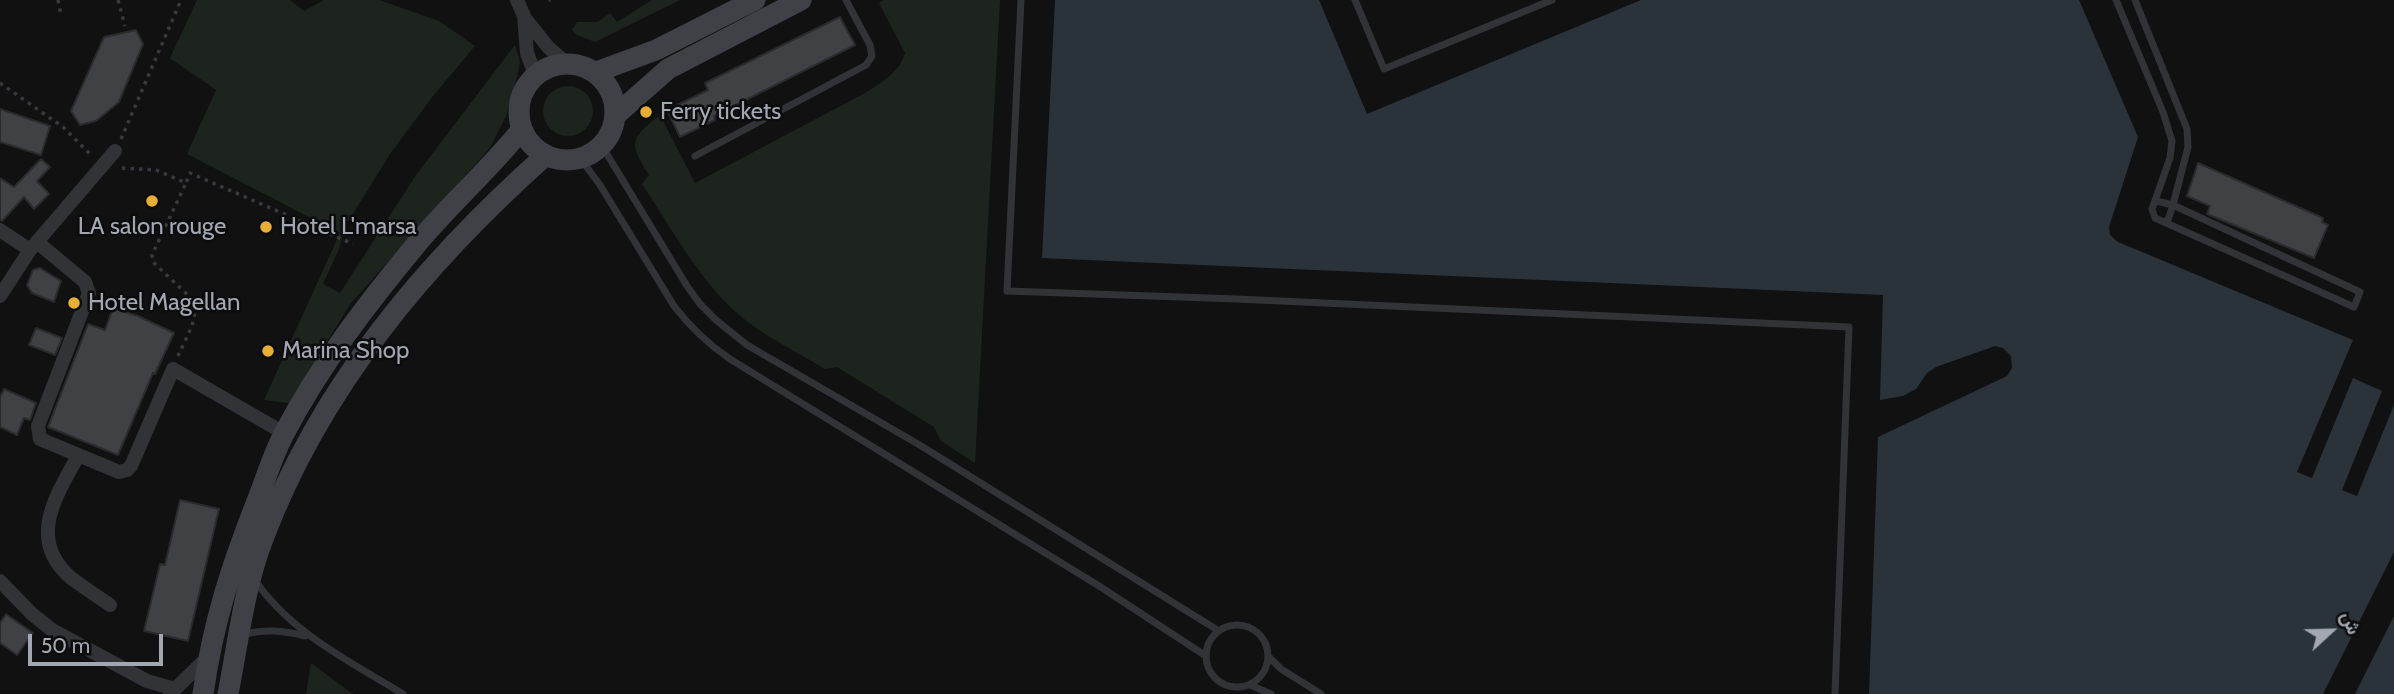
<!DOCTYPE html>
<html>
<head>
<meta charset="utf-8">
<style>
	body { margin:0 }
	#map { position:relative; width:2394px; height:694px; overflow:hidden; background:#111112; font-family:Cabin,Vazirmatn,sans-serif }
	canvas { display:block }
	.north { position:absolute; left:2296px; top:596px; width:70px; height:70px; -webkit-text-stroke:5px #0c0c0d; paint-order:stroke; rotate:68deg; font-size:19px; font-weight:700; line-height:28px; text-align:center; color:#a2a7b2 }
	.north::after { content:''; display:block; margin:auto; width:24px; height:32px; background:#a2a7b2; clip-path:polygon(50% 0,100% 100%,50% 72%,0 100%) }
	.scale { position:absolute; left:28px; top:634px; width:135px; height:32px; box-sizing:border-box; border:4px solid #a2a7b2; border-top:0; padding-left:9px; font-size:21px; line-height:24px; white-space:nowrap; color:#a2a7b2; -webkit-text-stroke:5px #0c0c0d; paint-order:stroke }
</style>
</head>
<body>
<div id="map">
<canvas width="2394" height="694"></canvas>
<div class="north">ش</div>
<div class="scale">50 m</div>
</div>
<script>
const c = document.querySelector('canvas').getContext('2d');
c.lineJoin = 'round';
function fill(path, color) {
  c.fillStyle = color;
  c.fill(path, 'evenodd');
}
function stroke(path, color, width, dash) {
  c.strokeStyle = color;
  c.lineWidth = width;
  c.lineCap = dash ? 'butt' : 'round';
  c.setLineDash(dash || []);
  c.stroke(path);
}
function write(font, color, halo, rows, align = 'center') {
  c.font = font + ' Cabin,sans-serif';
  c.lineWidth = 5;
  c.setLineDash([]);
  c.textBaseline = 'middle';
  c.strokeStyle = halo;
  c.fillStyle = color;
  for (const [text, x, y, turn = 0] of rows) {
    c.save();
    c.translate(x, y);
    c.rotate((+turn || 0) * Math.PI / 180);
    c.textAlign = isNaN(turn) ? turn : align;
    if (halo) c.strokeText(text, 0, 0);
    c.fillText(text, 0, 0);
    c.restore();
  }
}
const green = new Path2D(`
	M 197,0 L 290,0 L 304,11 L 324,0 L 379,0 L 439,21 L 475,46 L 433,96 L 390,154 L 346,225 L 338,251 L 323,284 L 340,293 L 416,175 L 515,45 L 520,62 L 517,77 L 506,116 L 490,148 L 351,303 L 289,403 L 264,400 L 340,233 L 187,154 L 216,90 L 170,58 Z
	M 652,0 L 680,0 L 595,42 L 577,35 L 572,30 L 577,22 L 598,22 L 610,13 L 617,22 Z
	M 884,0 L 1000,0 L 975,463 L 941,441 L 934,427 L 837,367 L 825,369 C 797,352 762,335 738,314 C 698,279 671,227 642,184 L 649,175 C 628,142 630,139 660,115 L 695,183 L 867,92 C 882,82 900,72 905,53 L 879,3 Z
	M543 111a25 25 0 1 1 50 0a25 25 0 1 1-50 0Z
	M 311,663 L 350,692 L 354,694 L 306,694 Z`);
const water = new Path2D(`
	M 1055,0 L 1319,0 L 1367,114 L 1641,0 L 2079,0 L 2138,137 L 2109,227 L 2110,235 L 2118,242 L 2353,340 L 2297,472 L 2312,478 L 2353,378 L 2382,391 L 2342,490 L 2357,496 L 2394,405 L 2394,552 L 2323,694 L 1869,694 L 1878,437 L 2007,376 L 2012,368 L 2011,356 L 2003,348 L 1995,346 L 1936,367 L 1927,373 L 1916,389 L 1903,396 L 1880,400 L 1883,295 L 1042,258 Z
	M 2394,616 L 2394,694 L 2355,694 Z`);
const building = new Path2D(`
	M 840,17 L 855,45 L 714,116 L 715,120 L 680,137 L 667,110 L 708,90 L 705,83 Z
	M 136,30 L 143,44 L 119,102 L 96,121 L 80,125 L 71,111 L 104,37 Z
	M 0,109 L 50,126 L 41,155 L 0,142 Z
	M 41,159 L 50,167 L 37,181 L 49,194 L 34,209 L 24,197 L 2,221 L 0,220 L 0,178 L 14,187 Z
	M 2198,163 L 2323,218 L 2322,222 L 2328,225 L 2314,258 L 2207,214 L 2210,206 L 2187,196 Z
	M 40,268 L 61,281 L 54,302 L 32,293 L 27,285 L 33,270 Z
	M 113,308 L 138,316 L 174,333 L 155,374 L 153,373 L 118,455 L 48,427 L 88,324 L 105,330 Z
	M 36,328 L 62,338 L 55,355 L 29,345 Z
	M 4,389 L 36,403 L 30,420 L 24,418 L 17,435 L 0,427 L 0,397 Z
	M 180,500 L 219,509 L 188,641 L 144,631 L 160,564 L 165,565 Z
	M 6,614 L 33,633 L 17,655 L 0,643 L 0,623 Z`);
const path = new Path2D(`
	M 58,0 L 61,15
	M 118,0 L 125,26
	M 549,1 L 550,0
	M 0,83 L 63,127 L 91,155
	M 121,139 L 181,0
	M 122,168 L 156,170 L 186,183 L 190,173 L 353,244
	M 178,356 C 185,339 200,318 193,300 L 153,262 L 152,255 L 186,183`);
const lane = new Path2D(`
	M 1021,0 L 1007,291 L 1237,299 L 1849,327 L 1835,694
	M 1355,0 L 1384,69 L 1552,0
	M 2116,0 L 2163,112 L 2172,141 L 2170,158 L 2152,209 L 2155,218 L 2354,307 L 2360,292 L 2173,205 L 2188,147 L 2187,129 L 2135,0
	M 602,146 L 687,286 L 700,304 L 716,320 L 747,345 L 918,444 L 1219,631
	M 695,156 L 866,65 L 872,56 L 870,45 L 846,0
	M 580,158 L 600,185 L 674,306 C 690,327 708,344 730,359 L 1099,586 L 1206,656
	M 2156,201 L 2173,205 L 2168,220 L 2164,222
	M 254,579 C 291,633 349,661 403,694
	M1206 656a31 31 0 1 1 62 0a31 31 0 1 1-62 0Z
	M 241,635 C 264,629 282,630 305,636
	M 1269,657 L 1281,669 L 1321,694
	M 1250,685 L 1271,694`);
const street = new Path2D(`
	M 517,0 L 524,16 L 527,53 L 535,75
	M 524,17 L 548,47 L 566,63
	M 0,230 L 30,250
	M 37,242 L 85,282 L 89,293 L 38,426 L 40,439 L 119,472 L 127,470 L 131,466 L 173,369 L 284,433
	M 0,296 L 30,250 L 115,151
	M 78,456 C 56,496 27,539 70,577 C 83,587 97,596 110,605
	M 0,581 L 32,614 L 52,630 L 147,681 L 175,689
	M 170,694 L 209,656`);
const secondary = new Path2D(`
	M519 112a48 48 0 1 1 96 0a48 48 0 1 1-96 0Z
	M 596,72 L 656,50 L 755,0
	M 616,115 L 668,69 L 801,0
	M 203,694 C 213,622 232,564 259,496 C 267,475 274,452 285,432 C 320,365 367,304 415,246 C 449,205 489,170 522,129
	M 228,694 C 238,643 244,588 263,539 C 320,387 426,262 546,155`);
const markers = [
	[646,112,7,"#e9af32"],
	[152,201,7,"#e9af32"],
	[266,227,7,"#e9af32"],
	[74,303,7,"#e9af32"],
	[268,351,7,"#e9af32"]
];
const poiNames = [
	["Ferry tickets",660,112],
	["LA salon rouge",152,227,"center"],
	["Hotel L'marsa",280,227],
	["Hotel Magellan",88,303],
	["Marina Shop",282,351]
];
fill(green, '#1d241e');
fill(water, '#2b333a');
fill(building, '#404145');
stroke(building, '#2b2b2e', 2);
stroke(path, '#38393e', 3.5, [3.5, 5]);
stroke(lane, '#323337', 7);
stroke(street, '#323337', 14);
stroke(secondary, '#404147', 21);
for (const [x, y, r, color] of markers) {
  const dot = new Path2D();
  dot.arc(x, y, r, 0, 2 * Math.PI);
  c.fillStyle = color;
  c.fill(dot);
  stroke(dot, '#0c0c0d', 2.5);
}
write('24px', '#a2a7b2', '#0c0c0d', poiNames, 'left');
</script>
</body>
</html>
